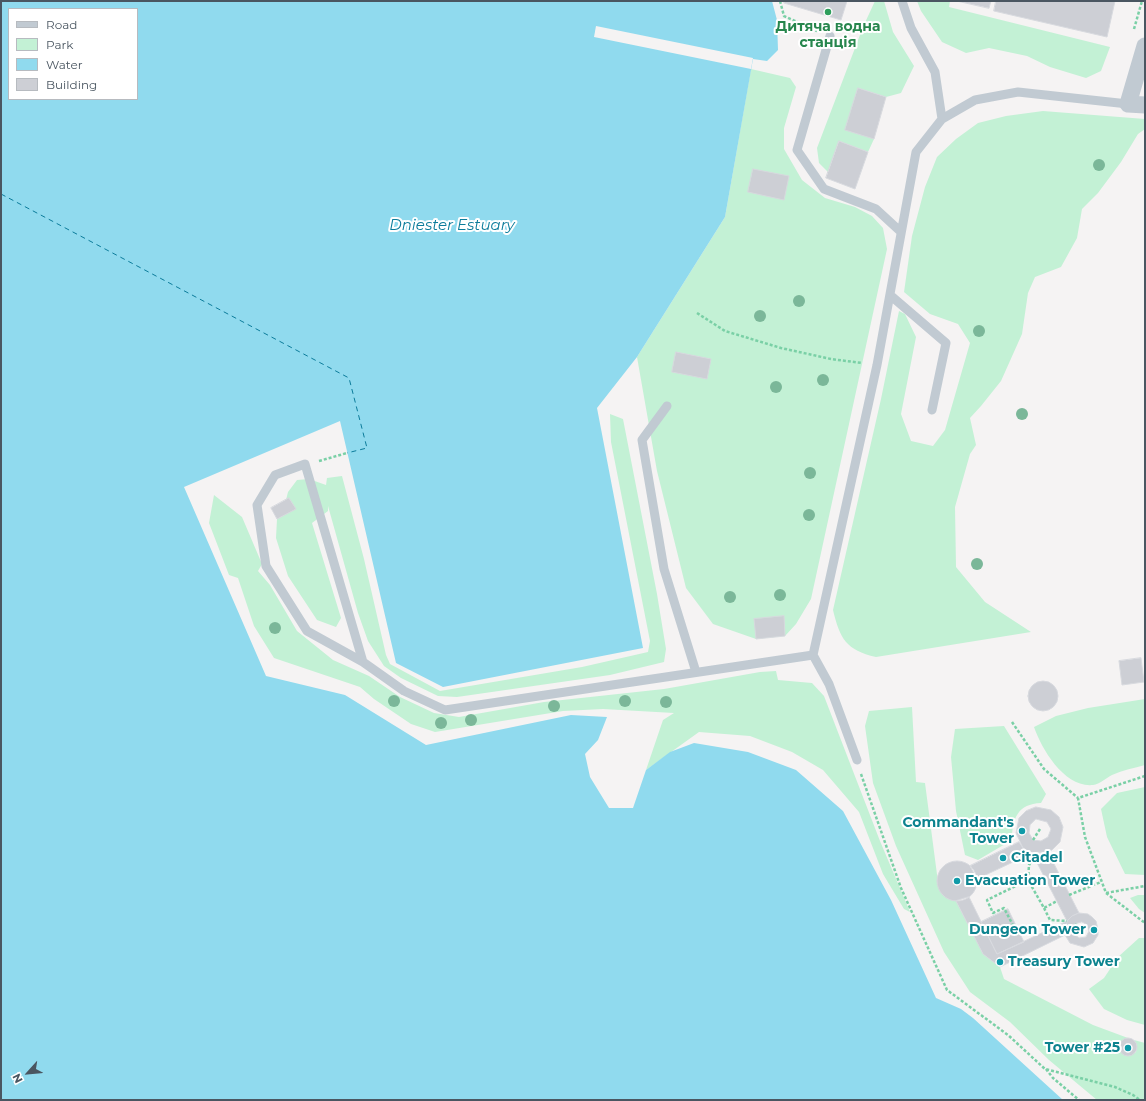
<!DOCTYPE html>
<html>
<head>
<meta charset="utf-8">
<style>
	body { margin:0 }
	#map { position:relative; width:1146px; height:1101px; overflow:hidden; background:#f5f3f3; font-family:Montserrat,sans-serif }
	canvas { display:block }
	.frame { position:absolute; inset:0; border:2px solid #4a5661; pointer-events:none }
	.legend { position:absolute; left:8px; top:8px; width:130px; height:92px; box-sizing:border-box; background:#fff; border:1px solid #b7bbc0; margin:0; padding:5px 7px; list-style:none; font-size:12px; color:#4a5661 }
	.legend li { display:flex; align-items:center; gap:8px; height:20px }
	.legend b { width:20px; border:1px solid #b7bbc0 }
	.north { position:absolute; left:8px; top:1053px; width:40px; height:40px; -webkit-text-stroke:3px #fff; paint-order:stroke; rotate:243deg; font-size:11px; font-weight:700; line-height:16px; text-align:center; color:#4a5661 }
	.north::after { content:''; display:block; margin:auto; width:14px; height:18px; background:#4a5661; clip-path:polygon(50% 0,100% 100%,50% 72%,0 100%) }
</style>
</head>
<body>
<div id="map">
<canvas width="1146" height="1101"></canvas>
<div class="frame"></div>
<ul class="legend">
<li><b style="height:5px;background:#c1cad2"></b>Road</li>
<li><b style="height:11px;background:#c3f1d5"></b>Park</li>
<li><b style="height:11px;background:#90daee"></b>Water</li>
<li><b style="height:11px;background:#cdcfd5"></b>Building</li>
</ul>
<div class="north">N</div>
</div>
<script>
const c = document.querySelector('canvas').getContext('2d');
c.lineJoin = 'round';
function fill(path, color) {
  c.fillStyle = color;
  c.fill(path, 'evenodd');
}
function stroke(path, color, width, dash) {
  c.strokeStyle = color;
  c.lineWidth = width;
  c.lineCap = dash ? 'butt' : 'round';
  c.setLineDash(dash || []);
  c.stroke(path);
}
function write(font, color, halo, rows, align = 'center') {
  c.font = font + ' Montserrat,sans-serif';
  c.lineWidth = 4;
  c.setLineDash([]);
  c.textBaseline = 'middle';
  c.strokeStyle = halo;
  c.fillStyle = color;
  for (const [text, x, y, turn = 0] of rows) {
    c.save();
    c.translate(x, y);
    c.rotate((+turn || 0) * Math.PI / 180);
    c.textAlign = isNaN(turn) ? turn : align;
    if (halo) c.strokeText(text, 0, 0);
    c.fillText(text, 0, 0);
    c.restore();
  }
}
const green = new Path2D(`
	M 875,1 L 884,1 L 893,32 L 914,66 L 901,93 L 886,97 L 858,88 L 874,139 L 868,152 L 839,141 L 828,172 L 819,163 L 817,148 L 863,27 Z
	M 917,1 L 950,1 L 949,7 L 1110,47 L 1101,71 L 1086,78 L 1050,67 L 1027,56 L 989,48 L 966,53 L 942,42 L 921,11 Z
	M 751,69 L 790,78 L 796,87 L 784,128 L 784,149 L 802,180 L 825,198 L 855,207 L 872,216 L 883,228 L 887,249 L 811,599 L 796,624 L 785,636 L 756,639 L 713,624 L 686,588 L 657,471 L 637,357 L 725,217 Z
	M 1043,111 L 1145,119 L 1145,129 L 1138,134 L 1121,162 L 1098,193 L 1082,209 L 1077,238 L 1061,267 L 1035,277 L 1028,293 L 1022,334 L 1001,381 L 981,406 L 970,418 L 976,445 L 970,454 L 955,507 L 956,567 L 985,602 L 1031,632 L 876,657 C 846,650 840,639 833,610 L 881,399 L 899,311 L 905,314 L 916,337 L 901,414 L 911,441 L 933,446 L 945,430 L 970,343 L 958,324 L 930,314 L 904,292 L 912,236 L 925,187 L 937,157 L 956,139 L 978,123 L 1006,116 Z
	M 610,414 L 623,419 L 657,594 L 666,649 L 664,662 L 610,675 L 457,697 L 438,696 L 401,678 L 384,666 L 368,641 L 358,613 L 328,506 L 328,511 L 312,523 L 341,618 L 336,627 L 317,620 L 288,576 L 276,538 L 277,519 L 295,509 L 289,498 L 286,500 L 288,492 L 297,480 L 309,479 L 326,485 L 327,478 L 342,476 L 364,559 L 386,655 L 390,664 L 440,691 L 582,667 L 648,652 L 650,641 L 611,442 Z
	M 214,495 L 242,517 L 262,564 L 258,571 L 270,585 L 297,631 L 333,660 L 369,676 L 400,697 L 434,713 L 459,717 L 544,702 L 664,689 L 760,672 L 776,671 L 778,680 L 812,683 L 824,696 L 880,841 L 910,912 L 904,909 L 883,874 L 859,812 L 823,770 L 792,752 L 750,736 L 699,732 L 646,770 L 663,720 L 674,713 L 603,709 L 563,711 L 435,732 L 411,724 L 374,699 L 360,687 L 274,658 L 254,626 L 238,578 L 229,575 L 209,523 Z
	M 1145,699 L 1145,765 C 1134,768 1123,770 1112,775 C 1106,778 1100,784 1093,785 C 1065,788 1042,750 1034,727 L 1056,716 L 1088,708 Z
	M 912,707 L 916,782 L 925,783 L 938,882 C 940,893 945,899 956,901 L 983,954 L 1000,967 L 1004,979 L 1093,1025 L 1128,1038 L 1122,1041 L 1120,1046 L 1124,1055 L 1131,1055 L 1136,1052 L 1137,1045 L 1134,1040 L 1145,1043 L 1145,1100 L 1097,1100 L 1049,1060 L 1010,1022 L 970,992 L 944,952 L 896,846 L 873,783 L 865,726 L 869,711 Z
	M 1004,726 L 1046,794 L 1041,803 C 1018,804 1012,818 1012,840 L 978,860 L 965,855 L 956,811 L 951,757 L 955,729 Z
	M 1145,787 L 1145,875 L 1125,874 L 1107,837 L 1101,809 L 1117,793 Z
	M 1138,895 L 1145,895 L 1145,913 L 1139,909 L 1130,898 Z
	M 1139,938 L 1145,938 L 1145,1025 L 1127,1020 L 1104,1009 L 1089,989 L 1104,978 L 1118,957 Z`);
const water = new Path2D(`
	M 1,1 L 772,1 L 777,20 L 778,50 L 767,61 L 753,59 L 725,217 L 637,357 L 597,408 L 643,648 L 443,687 L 396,663 L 340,421 L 184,487 L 266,676 L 345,695 L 426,745 L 571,715 L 607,717 L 598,740 L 585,754 L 590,777 L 609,808 L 633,808 L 646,770 L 670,752 L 694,743 L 748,752 L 796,770 L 843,811 L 891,900 L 936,998 L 961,1009 L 973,1018 L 1063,1100 L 1,1100 ZM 9,9 L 137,9 L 137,99 L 9,99 Z`);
const pier = new Path2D(`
	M 596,26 L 753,58 L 751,69 L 594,37 Z`);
const ferry = new Path2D(`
	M 1,194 L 349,378 L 367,448 L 347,453`);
const building = new Path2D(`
	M 785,1 L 847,1 L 841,20 L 784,3 Z
	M 957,1 L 991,1 L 989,8 Z
	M 996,1 L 1115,1 L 1107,37 L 994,11 Z
	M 858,88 L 886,97 L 874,139 L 845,130 Z
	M 839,141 L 868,152 L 855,189 L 826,178 Z
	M 753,169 L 789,176 L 784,200 L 748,192 Z
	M 676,352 L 711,359 L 707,379 L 672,372 Z
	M 289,498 L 296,509 L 277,519 L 271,508 Z
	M 784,616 L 785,636 L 756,639 L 754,619 Z
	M 1141,658 L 1144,682 L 1122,685 L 1119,661 Z
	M1028 696a15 15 0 1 1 30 0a15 15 0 1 1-30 0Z
	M 1036,807 L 1051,810 L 1059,817 L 1063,827 L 1060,842 L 1052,850 L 1043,854 L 1032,853 L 1023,848 L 1016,833 L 1019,818 L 1026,811 ZM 1036,819 L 1047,822 L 1051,829 L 1048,837 L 1041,841 L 1033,840 L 1029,833 L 1030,825 Z
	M 1019,842 L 1023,848 L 1032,853 L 977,879 L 970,866 Z
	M 1048,852 L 1079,913 L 1072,916 L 1067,921 L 1032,853 Z
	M937 881a20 20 0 1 1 40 0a20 20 0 1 1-40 0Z
	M 969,897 L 997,954 L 1067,921 L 1065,935 L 1000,967 L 983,954 L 956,901 Z
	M 1008,909 L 1024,942 L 997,954 L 981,922 Z
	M 1079,913 L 1088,914 L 1092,917 L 1096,921 L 1098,930 L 1098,935 L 1093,943 L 1084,947 L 1070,943 L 1065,935 L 1067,921 L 1072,916 ZM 1082,922 L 1086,924 L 1089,931 L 1086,937 L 1079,938 L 1073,933 L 1073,929 L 1075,924 Z
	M1119 1047a9 9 0 1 1 18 0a9 9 0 1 1-18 0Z`);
const path = new Path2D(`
	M 780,1 L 784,16 L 817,31
	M 1134,29 L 1142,1
	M 697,313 L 725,331 L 781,348 L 831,359 L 862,363
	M 319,461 L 347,453
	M 1012,722 L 1044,769 L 1078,798
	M 861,774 L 901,888 L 947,990 L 1008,1035 L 1045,1069 L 1115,1087 L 1133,1095 L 1140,1100
	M 1145,776 L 1078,798 L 1085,837 L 1106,893 L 1145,923
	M 1033,840 L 1040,829
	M 1028,880 L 1029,865 L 1034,857
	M 1106,893 L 1145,886
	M 1069,895 L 1101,882
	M 1044,908 L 1050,920 L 1067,921
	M 1075,924 L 1081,931
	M 1018,935 L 1004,908 L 993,913 L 987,900 L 1028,880 L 1044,908 L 1057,901
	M 1046,1069 L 1053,1078 L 1079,1100`);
const service = new Path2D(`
	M 902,1 L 911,28 L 935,72 L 942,119
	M 830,36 L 797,150 L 824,189 L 876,209 L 901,232
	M 890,295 L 946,343 L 932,410
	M 667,406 L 642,440 L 664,569 L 696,672
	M 363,662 L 305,464 L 275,475 L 257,505 L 266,566 L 307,631 L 363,662 L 404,691 L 445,710 L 813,655
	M 857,760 L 829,684 L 813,655 L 877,365 L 916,152 L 942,119 L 975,100 L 1018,92 L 1128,104`);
const minor = new Path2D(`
	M 1145,46 L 1128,104 L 1145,105`);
const trees = [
	[1099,165],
	[799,301],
	[760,316],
	[979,331],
	[823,380],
	[776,387],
	[1022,414],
	[810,473],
	[809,515],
	[977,564],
	[780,595],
	[730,597],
	[275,628],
	[394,701],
	[625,701],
	[666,702],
	[554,706],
	[471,720],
	[441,723]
];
const markers = [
	[828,12,4,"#2e9e5b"],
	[1022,831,4,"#0f9aa8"],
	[1003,858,4,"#0f9aa8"],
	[957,881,4,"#0f9aa8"],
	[1094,930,4,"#0f9aa8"],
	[1000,962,4,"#0f9aa8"],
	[1128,1048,4,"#0f9aa8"]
];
const leisureNames = [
	["Дитяча водна",828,27],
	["станція",828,43]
];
const cultureNames = [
	["Commandant's",1014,823],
	["Tower",1014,839],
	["Citadel",1011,858,"left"],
	["Evacuation Tower",965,881,"left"],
	["Dungeon Tower",1086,930],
	["Treasury Tower",1008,962,"left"],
	["Tower #25",1120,1048]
];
const waterNames = [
	["Dniester Estuary",452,226]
];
fill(green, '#c3f1d5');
fill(water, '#90daee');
fill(pier, '#f5f3f3');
stroke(ferry, '#0c7c9b', 1, [5, 4]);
fill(building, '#cdcfd5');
stroke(building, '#d7d9de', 1);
stroke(path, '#7ad0a6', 2.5, [3, 2]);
stroke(service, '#c1cad2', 9);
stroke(minor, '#c1cad2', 17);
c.fillStyle = '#7bb799';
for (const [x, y] of trees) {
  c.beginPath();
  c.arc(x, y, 6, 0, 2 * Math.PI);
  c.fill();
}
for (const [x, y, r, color] of markers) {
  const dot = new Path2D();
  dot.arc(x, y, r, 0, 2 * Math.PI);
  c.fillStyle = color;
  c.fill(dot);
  stroke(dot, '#fff', 1.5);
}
write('bold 14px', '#27864d', '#fff', leisureNames);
write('bold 14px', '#0d838f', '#fff', cultureNames, 'right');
write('italic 15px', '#0c7c9b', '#fff', waterNames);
</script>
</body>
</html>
